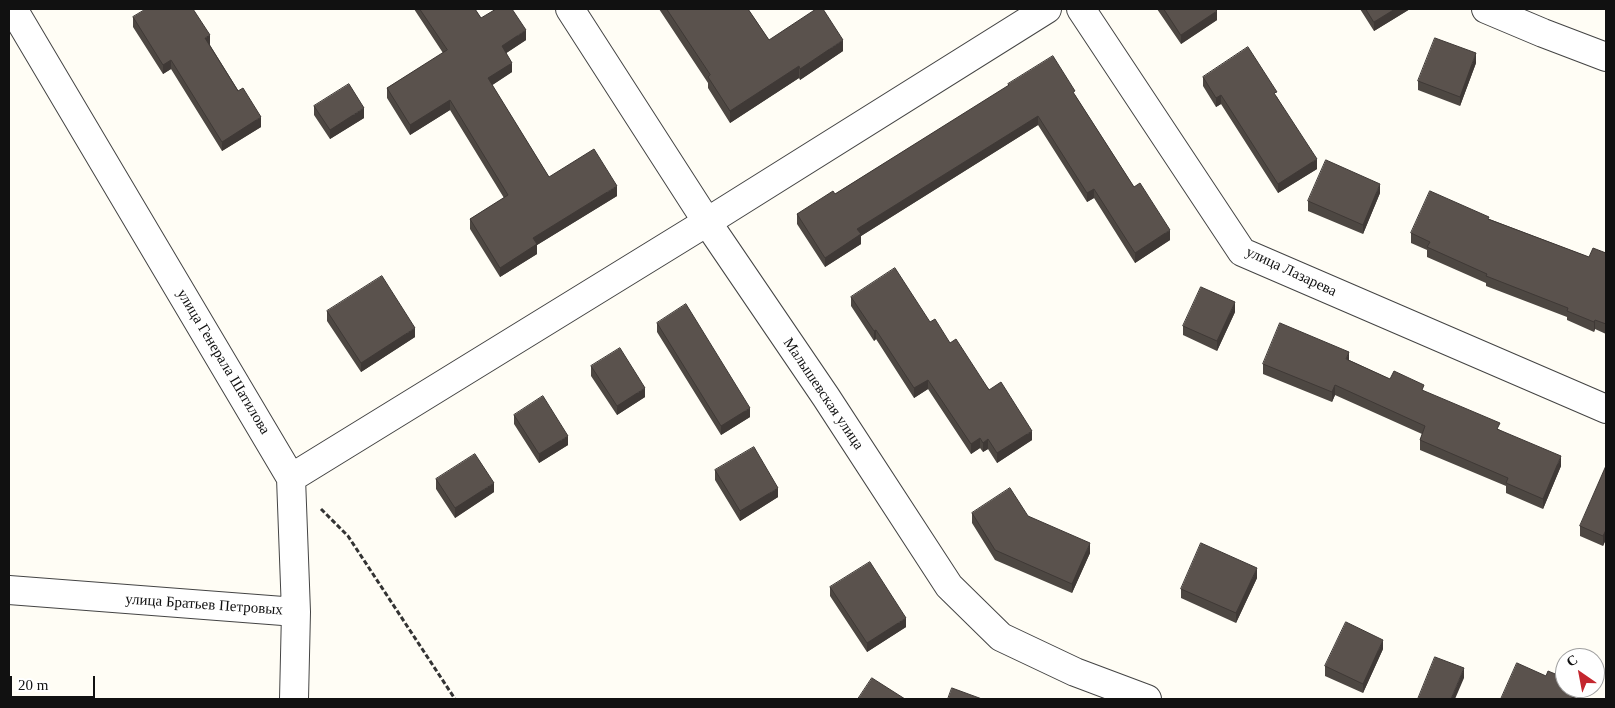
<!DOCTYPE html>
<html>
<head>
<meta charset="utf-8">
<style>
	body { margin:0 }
	#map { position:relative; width:1615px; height:708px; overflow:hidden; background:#fffdf5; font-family:Georgia,serif }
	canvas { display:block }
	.frame { position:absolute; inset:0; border:10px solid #111; pointer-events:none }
	.north { position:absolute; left:1555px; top:648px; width:50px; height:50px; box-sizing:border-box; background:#fff; border:1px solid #a0a0a0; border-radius:50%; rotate:327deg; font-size:14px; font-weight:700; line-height:20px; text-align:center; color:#111 }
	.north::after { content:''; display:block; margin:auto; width:18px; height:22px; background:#c4262e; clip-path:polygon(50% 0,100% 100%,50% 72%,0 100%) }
	.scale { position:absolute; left:10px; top:676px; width:85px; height:22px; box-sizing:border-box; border:2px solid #111; border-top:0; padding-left:6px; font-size:15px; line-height:18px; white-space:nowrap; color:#111; -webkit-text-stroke:4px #fff; paint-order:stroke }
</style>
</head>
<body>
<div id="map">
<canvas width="1615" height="708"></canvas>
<div class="frame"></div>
<div class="north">С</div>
<div class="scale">20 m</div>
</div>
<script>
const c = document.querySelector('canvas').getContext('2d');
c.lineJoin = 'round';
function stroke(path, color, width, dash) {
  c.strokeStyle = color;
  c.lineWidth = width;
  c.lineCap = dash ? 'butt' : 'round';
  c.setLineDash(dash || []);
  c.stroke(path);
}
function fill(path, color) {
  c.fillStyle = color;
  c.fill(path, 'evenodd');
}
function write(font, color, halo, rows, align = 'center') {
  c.font = font + ' Georgia,serif';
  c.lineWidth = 5;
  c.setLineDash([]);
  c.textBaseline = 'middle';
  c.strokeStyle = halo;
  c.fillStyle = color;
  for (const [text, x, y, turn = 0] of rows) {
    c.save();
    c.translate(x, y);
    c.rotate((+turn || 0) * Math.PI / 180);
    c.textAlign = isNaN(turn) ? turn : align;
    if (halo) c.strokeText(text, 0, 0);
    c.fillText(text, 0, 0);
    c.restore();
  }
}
const path = new Path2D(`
	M 321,509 L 348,536 L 455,699`);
const minor = new Path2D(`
	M 570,9 L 707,222 L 826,397 L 949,586 L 1001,637 L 1075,672 L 1147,699
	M 1081,9 L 1242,252 L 1606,409
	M 1486,9 L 1543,33 L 1606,57
	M 291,478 L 707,222 L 1047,9
	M 9,590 L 296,612 L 291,478 L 13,9
	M 294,699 L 296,612`);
const wall = new Path2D(`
	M 414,9 L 475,9 L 481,18 L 526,40 L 506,53 L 512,72 L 492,85 L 549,177 L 617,196 L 537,245 L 537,254 L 500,277 L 470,229 L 470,219 L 504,198 L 450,110 L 410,135 L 387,98 L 387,88 L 443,53 Z
	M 659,9 L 748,9 L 769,40 L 843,51 L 800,80 L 799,78 L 730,123 L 708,88 L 708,83 Z
	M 1157,9 L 1215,9 L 1217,20 L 1181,44 Z
	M 1360,9 L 1410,9 L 1374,31 Z
	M 133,17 L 210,45 L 261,127 L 222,151 L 171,69 L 163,74 L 133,27 Z
	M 1476,63 L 1460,106 L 1418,90 L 1418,81 Z
	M 1203,77 L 1277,97 L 1317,169 L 1278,193 L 1221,104 L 1216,107 L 1203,86 Z
	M 1008,84 L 1075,95 L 1134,187 L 1170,240 L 1135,263 L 1094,198 L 1087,202 L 1038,125 L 861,236 L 861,244 L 825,267 L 797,224 L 797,214 L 835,194 L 1008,86 Z
	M 314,106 L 364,118 L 330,139 L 314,115 Z
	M 1380,193 L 1363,234 L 1308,211 L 1308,201 Z
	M 1489,219 L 1589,257 L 1606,253 L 1606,334 L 1595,329 L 1594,332 L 1567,320 L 1567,317 L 1486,286 L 1486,283 L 1427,257 L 1427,250 L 1411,243 L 1411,233 Z
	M 851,297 L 930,322 L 950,343 L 1032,440 L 997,463 L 988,449 L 983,452 L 980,448 L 971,454 L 928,389 L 914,398 L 876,339 L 874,341 L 851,306 Z
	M 327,311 L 415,337 L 361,372 L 327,321 Z
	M 1235,312 L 1217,351 L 1183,335 L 1183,326 Z
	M 657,323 L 750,417 L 721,435 L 657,332 Z
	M 1349,360 L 1390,379 L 1424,391 L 1500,430 L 1561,466 L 1543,509 L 1506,493 L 1506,486 L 1420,450 L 1420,440 L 1422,434 L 1335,395 L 1332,402 L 1263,374 L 1263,364 Z
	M 591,366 L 645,397 L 617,415 L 591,376 Z
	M 514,415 L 568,445 L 539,463 L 514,424 Z
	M 1606,466 L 1606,539 L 1603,546 L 1580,536 L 1580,526 Z
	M 715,470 L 778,497 L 740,521 L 715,480 Z
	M 436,479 L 494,492 L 455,518 L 436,489 Z
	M 972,513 L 1028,516 L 1090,553 L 1072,593 L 995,560 L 972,523 Z
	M 1257,578 L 1236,623 L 1181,598 L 1181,589 Z
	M 830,587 L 906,627 L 867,652 L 830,596 Z
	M 1383,649 L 1363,693 L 1325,676 L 1325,666 Z`);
const shadedWall = new Path2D(`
	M 1395,9 L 1410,9 L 1374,31 L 1374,22 Z
	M 1217,11 L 1217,20 L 1181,44 L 1181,35 Z
	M 526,30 L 526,40 L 502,56 L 502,46 Z
	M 210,35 L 210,45 L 205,48 L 205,38 Z
	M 843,40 L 843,51 L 800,80 L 800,69 Z
	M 1476,53 L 1476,63 L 1460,106 L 1460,97 Z
	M 171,60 L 171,69 L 163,74 L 163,65 Z
	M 512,63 L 512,72 L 488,88 L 488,78 Z
	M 799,66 L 799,78 L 730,123 L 730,111 Z
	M 1221,95 L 1221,104 L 1216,107 L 1216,98 Z
	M 450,100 L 450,110 L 410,135 L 410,125 Z
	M 364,108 L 364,118 L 330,139 L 330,130 Z
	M 1038,116 L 1038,125 L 861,236 L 861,244 L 825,267 L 825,258 L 857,229 Z
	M 261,117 L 261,127 L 222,151 L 222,142 Z
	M 1317,159 L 1317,169 L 1278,193 L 1278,184 Z
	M 1380,184 L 1380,193 L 1363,234 L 1363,225 Z
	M 617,186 L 617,196 L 537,245 L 537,254 L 500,277 L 500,268 L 533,238 Z
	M 1094,189 L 1094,198 L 1087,202 L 1087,193 Z
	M 1170,230 L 1170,240 L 1135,263 L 1135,253 Z
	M 1235,302 L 1235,312 L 1217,351 L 1217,341 Z
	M 1595,320 L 1595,329 L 1594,332 L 1594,322 Z
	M 415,328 L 415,337 L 361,372 L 361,363 Z
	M 876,330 L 876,339 L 874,341 L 874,331 Z
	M 1349,352 L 1349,361 L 1346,359 Z
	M 928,380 L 928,389 L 914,398 L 914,388 Z
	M 1335,385 L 1335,395 L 1332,402 L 1332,392 Z
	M 645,388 L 645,397 L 617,415 L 617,406 Z
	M 750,408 L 750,417 L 721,435 L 721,426 Z
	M 1032,431 L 1032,440 L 997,463 L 997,453 Z
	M 568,436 L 568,445 L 539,463 L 539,454 Z
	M 980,438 L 980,448 L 971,454 L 971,444 Z
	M 988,439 L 988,449 L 983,452 L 983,443 Z
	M 1561,456 L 1561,466 L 1543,509 L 1543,499 Z
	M 494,483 L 494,492 L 455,518 L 455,508 Z
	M 778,488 L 778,497 L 740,521 L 740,511 Z
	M 1606,530 L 1606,539 L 1603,546 L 1603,536 Z
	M 1090,543 L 1090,553 L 1072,593 L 1072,584 Z
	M 1257,568 L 1257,578 L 1236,623 L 1236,613 Z
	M 906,618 L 906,627 L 867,652 L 867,643 Z
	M 1383,640 L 1383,649 L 1363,693 L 1363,684 Z
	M 1464,668 L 1464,678 L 1455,699 L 1451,699 Z
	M 1576,688 L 1578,688 L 1578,693 L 1575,699 L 1571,699 Z`);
const building = new Path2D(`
	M 146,9 L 193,9 L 210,35 L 205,38 L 238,91 L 243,88 L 261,117 L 222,142 L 171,60 L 163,65 L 133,17 Z
	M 420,9 L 475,9 L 481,18 L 496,9 L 512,9 L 526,30 L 502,46 L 512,63 L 488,78 L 549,177 L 594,149 L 617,186 L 533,238 L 537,244 L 500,268 L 470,219 L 508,195 L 450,100 L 410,125 L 387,88 L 447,50 Z
	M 667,9 L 748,9 L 769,40 L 816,9 L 823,9 L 843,40 L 800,69 L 799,66 L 730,111 L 708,77 L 710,75 Z
	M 1164,9 L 1215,9 L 1217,11 L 1181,35 Z
	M 1366,9 L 1395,9 L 1374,22 Z
	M 1435,38 L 1476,53 L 1460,97 L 1418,81 Z
	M 1248,47 L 1277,92 L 1274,93 L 1317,159 L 1278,184 L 1221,95 L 1216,98 L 1203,77 Z
	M 1053,56 L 1075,91 L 1073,92 L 1134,187 L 1140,183 L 1170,230 L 1135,253 L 1094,189 L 1087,193 L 1038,116 L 857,229 L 861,234 L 825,258 L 797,214 L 833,191 L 835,194 L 1009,85 L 1008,84 Z
	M 349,84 L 364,108 L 330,130 L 314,106 Z
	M 1326,160 L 1380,184 L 1363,225 L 1308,201 Z
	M 1430,191 L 1489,217 L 1488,219 L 1589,257 L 1593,248 L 1606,253 L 1606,324 L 1595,320 L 1594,322 L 1567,311 L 1568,308 L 1486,276 L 1487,274 L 1427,247 L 1430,242 L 1411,233 Z
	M 895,268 L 930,322 L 935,319 L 950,343 L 956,339 L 989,390 L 1001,382 L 1032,431 L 997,453 L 988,439 L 983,443 L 980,438 L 971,444 L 928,380 L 914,388 L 876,330 L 874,331 L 851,297 Z
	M 382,276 L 415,328 L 361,363 L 327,311 Z
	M 1201,287 L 1235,302 L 1217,341 L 1183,326 Z
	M 686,304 L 750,408 L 721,426 L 657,323 Z
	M 1280,323 L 1349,352 L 1346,359 L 1390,379 L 1394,371 L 1424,385 L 1422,390 L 1500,423 L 1497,429 L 1561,456 L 1543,499 L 1506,483 L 1508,478 L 1420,440 L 1425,426 L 1335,385 L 1332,392 L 1263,364 Z
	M 620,348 L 645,388 L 617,406 L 591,366 Z
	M 543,396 L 568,436 L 539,454 L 514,415 Z
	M 754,447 L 778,488 L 740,511 L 715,470 Z
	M 475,454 L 494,483 L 455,508 L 436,479 Z
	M 1606,466 L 1606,530 L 1603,536 L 1580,526 Z
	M 1010,488 L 1028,516 L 1090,543 L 1072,584 L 995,550 L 972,513 Z
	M 1201,543 L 1257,568 L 1236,613 L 1181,589 Z
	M 870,562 L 906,618 L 867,643 L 830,587 Z
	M 1346,622 L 1383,640 L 1363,684 L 1325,666 Z
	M 1435,657 L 1464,668 L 1451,699 L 1418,699 Z
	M 1517,663 L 1546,676 L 1548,671 L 1565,678 L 1565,688 L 1576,688 L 1571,699 L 1501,699 Z
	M 872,678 L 905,699 L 858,699 Z
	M 952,688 L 982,699 L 948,699 Z`);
const streetNames = [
	["улица Лазарева",1291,272,25],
	["улица Генерала Шатилова",223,362,59],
	["Малышевская улица",823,394,56],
	["улица Братьев Петровых",204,605,4]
];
stroke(minor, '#444', 30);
stroke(path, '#333', 3, [5, 2.5]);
stroke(minor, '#fff', 28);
fill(wall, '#4d4742');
fill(shadedWall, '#3f3936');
fill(building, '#5a524d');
stroke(building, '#3f3936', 1);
write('15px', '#111', '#fff', streetNames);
</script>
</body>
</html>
